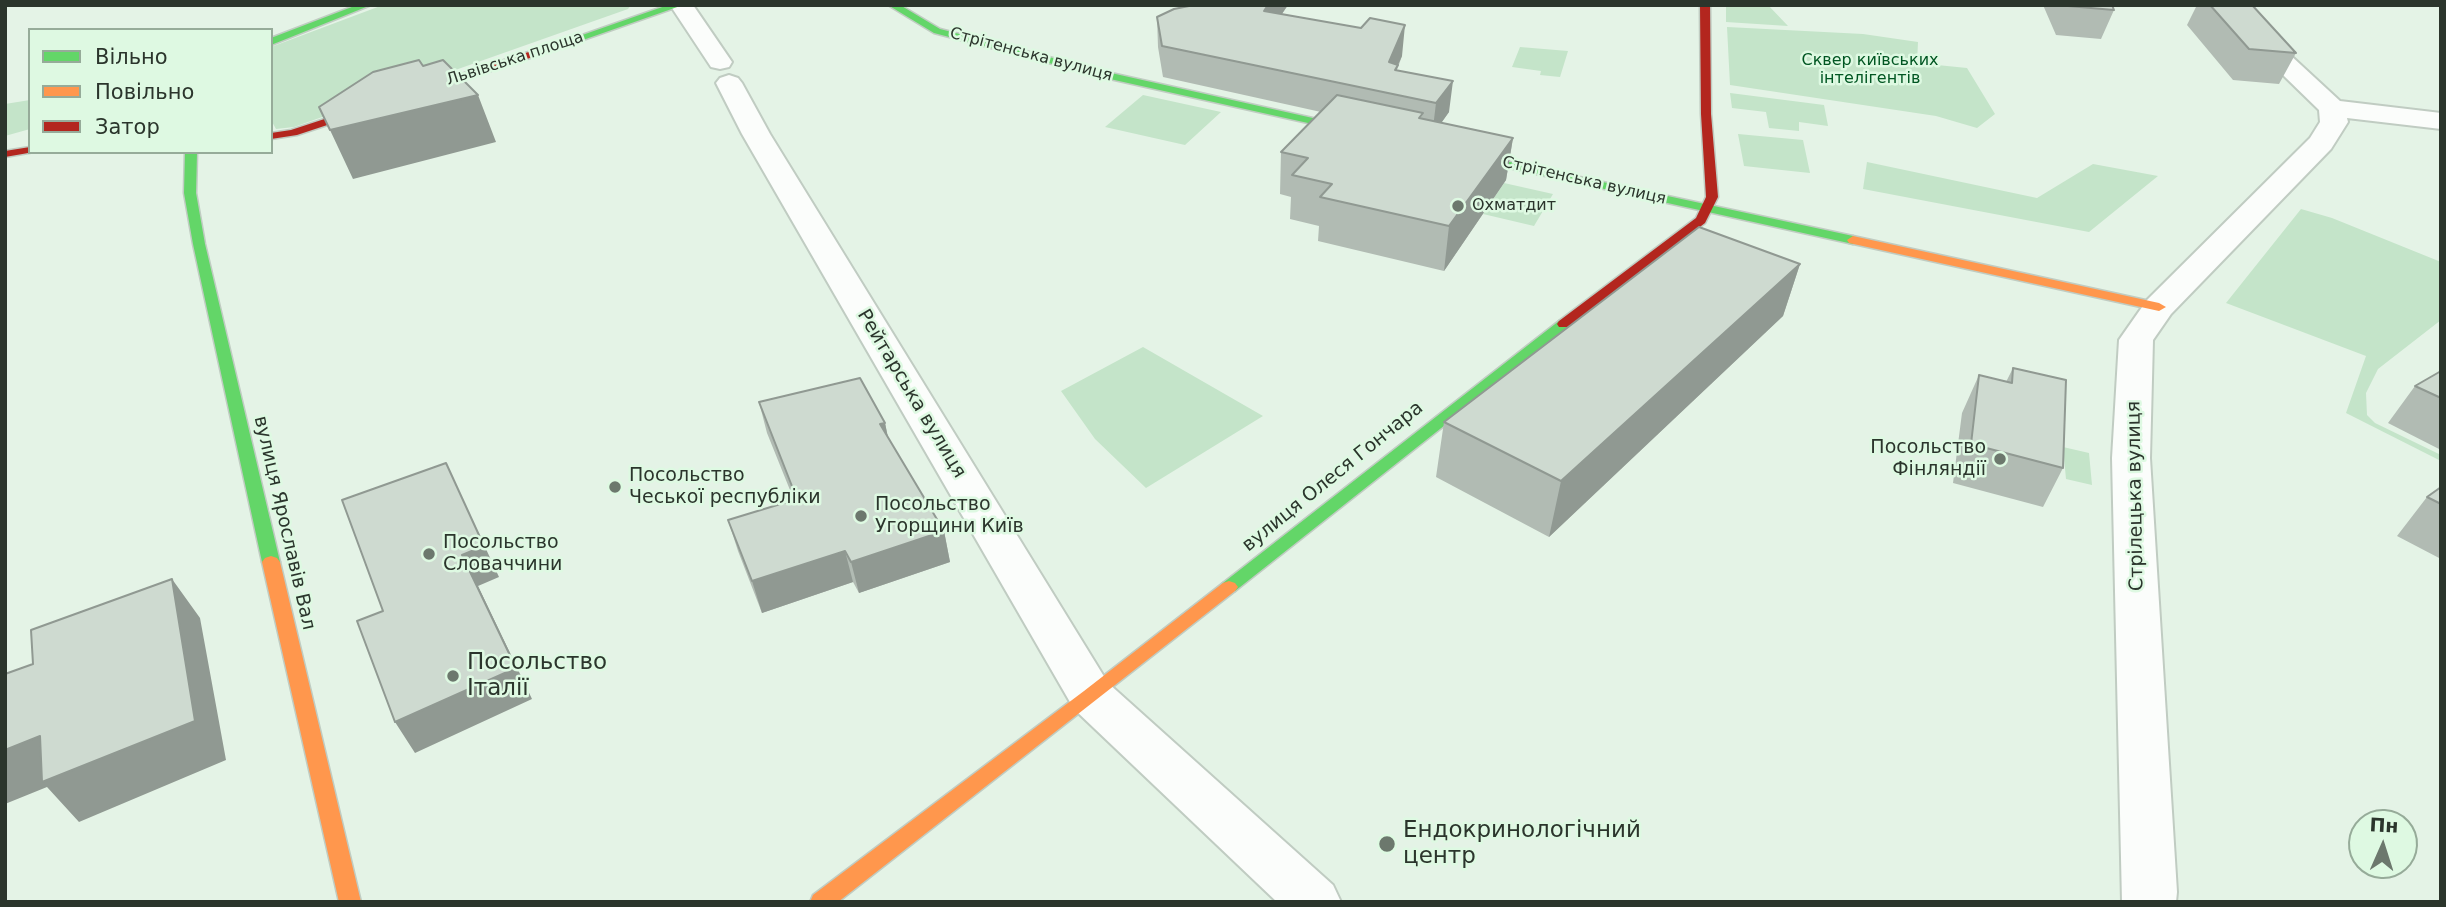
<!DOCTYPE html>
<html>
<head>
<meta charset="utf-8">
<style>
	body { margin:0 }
	#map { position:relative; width:2446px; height:907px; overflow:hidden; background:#e4f3e6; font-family:"DejaVu Sans",sans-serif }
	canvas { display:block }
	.frame { position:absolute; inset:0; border:7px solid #2b352c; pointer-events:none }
	.legend { position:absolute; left:28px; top:28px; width:245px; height:126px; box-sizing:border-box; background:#def9e2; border:2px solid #96ab99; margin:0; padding:9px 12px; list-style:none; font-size:21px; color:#2b352c }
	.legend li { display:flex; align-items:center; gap:14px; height:35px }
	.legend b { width:35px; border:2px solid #96ab99 }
	.north { position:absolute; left:2348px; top:809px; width:70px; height:70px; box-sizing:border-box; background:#def9e2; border:2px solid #96ab99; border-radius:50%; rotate:3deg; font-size:19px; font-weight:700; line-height:28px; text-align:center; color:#2b352c }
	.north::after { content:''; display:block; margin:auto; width:24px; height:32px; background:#6c786d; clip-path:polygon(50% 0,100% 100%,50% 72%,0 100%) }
</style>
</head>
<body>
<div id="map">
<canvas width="2446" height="907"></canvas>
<div class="frame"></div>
<ul class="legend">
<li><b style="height:9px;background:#63d668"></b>Вільно</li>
<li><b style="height:9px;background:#ff974d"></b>Повільно</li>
<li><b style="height:9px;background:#b3261e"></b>Затор</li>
</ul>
<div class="north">Пн</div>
</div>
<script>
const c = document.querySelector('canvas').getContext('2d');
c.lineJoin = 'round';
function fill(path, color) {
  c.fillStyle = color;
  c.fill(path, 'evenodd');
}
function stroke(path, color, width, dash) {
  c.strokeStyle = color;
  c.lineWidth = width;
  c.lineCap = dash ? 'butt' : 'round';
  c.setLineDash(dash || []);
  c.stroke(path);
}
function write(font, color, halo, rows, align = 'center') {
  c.font = font + ' "DejaVu Sans",sans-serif';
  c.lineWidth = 5;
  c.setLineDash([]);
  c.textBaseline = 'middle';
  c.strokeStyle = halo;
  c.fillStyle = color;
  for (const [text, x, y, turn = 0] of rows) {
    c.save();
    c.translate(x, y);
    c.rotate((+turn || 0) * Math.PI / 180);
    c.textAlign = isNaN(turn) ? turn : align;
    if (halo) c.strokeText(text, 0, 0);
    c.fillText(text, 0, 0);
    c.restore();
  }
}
const green = new Path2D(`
	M 383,5 L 631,5 L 628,9 L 294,127 L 276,129 L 271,120 L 271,47 Z
	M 1726,5 L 1768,5 L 1788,26 L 1726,22 Z
	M 1727,27 L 1863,34 L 1918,42 L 1917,63 L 1967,68 L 1995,114 L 1977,128 L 1936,116 L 1730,85 Z
	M 1520,47 L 1568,51 L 1560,77 L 1540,75 L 1541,71 L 1512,67 Z
	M 1730,93 L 1824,105 L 1828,126 L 1799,122 L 1799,131 L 1769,128 L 1766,112 L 1732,108 Z
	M 1143,95 L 1221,112 L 1185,145 L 1105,127 Z
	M 30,100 L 30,129 L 5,136 L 5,104 Z
	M 1738,134 L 1803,140 L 1810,173 L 1744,166 Z
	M 1867,162 L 2037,198 L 2093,164 L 2158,176 L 2089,232 L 1863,189 Z
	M 1504,183 L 1553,194 L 1534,226 L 1483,214 Z
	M 2301,209 L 2332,218 L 2441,262 L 2441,320 L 2378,369 L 2366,393 L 2367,415 L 2375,423 L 2441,455 L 2441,461 L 2346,413 L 2366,356 L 2226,303 Z
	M 1143,347 L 1263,416 L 1146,488 L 1095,439 L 1061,391 Z
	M 2063,447 L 2089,453 L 2092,485 L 2066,479 Z`);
const street = new Path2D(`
	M 670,5 L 693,5 L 732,62 L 729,67 L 720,69 L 711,67 Z
	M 2211,5 L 2236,5 L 2340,101 L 2441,113 L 2441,129 L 2347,118 L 2348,122 L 2331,149 L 2171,314 L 2153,340 L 2150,458 L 2177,892 L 2176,902 L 2122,902 L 2112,458 L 2119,340 L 2147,300 L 2310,138 L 2320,122 L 2319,110 Z
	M 729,75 L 738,78 L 742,83 L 770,134 L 1108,683 L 1333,885 L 1341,902 L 1277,902 L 1074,709 L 742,134 L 716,83 L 720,78 Z`);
const fast = new Path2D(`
	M 357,5 L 371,5 L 271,45 L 271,38 Z
	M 668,5 L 683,5 L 560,48 L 551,46 Z
	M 888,5 L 900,5 L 940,29 L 1111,73 L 1362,129 L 1368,132 L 1362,135 L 1110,79 L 934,33 Z
	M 1459,151 L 1853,236 L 1859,240 L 1853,244 L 1455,156 L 1453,154 Z
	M 185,152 L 197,152 L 196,193 L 205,244 L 280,562 L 277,566 L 265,566 L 262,562 L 193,244 L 184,193 Z
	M 1564,320 L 1571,324 L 1569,327 L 1235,591 L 1223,591 L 1220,587 L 1223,583 L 1559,321 Z`);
const slow = new Path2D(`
	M 1853,236 L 2159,303 L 2166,307 L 2159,311 L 1849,243 L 1847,240 Z
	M 271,556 L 277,558 L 280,562 L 361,902 L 339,902 L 262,562 L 265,558 Z
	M 1229,581 L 1235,583 L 1238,587 L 1235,591 L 838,902 L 810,902 L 813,895 L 1084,691 L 1223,583 Z`);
const jam = new Path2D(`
	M 1700,5 L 1710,5 L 1711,114 L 1718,197 L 1705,223 L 1569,327 L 1559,327 L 1557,324 L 1559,321 L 1696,218 L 1706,197 L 1701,114 Z
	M 556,43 L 561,46 L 560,48 L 297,135 L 271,139 L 271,133 L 291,130 Z
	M 30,147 L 30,152 L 34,152 L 5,157 L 5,151 Z`);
const wall = new Path2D(`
	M 1194,5 L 1288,5 L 1282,14 L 1402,56 L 1397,70 L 1449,112 L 1441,123 L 1513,138 L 1506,180 L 1444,271 L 1318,241 L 1319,226 L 1290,219 L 1291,197 L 1280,194 L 1281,152 L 1321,112 L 1163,77 L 1158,47 L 1157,17 Z
	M 2043,5 L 2112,5 L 2114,10 L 2101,39 L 2056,35 Z
	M 2197,5 L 2252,5 L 2296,53 L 2279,84 L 2233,80 L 2187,25 Z
	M 1800,264 L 1783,316 L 1549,537 L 1436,477 L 1444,422 Z
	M 2013,368 L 2063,468 L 2043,507 L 1953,483 L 1962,413 L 1979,375 L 2006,382 Z
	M 2441,371 L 2441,450 L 2388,423 L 2415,386 Z
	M 759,402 L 885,423 L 888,437 L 944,531 L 950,562 L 859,593 L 853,582 L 762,613 L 738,551 L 728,520 L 794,500 L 767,433 Z
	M 2441,487 L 2441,559 L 2397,536 L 2427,497 Z`);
const shadedWall = new Path2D(`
	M 1268,5 L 1288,5 L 1263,41 L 1264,11 Z
	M 1405,25 L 1402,56 L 1397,67 L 1395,95 L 1394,74 L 1386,94 L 1389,62 Z
	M 1453,81 L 1449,112 L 1432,136 L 1436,103 Z
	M 478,95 L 496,142 L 353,179 L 330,130 Z
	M 1513,138 L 1506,180 L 1444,271 L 1449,226 Z
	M 1800,264 L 1783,316 L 1549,537 L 1561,481 Z
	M 885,423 L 891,453 L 880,424 Z
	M 446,463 L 499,577 L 478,586 L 532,699 L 415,753 L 395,722 L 462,555 Z
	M 944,531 L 950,562 L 859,593 L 851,562 Z
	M 845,551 L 853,582 L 762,613 L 752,581 Z
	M 172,579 L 200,618 L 226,760 L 79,822 L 47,787 L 5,804 L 5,750 Z`);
const building = new Path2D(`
	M 1194,5 L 1268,5 L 1264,11 L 1361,28 L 1370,18 L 1405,25 L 1389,62 L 1398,65 L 1395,70 L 1453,81 L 1436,103 L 1162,46 L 1157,17 L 1174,9 Z
	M 2068,5 L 2112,5 L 2114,10 L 2068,6 Z
	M 2210,5 L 2252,5 L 2296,53 L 2249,49 Z
	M 419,60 L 423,66 L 443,60 L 478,95 L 330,130 L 319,107 L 373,72 Z
	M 1337,95 L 1423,113 L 1419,118 L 1513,138 L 1449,226 L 1320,197 L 1332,184 L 1292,175 L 1308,158 L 1281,152 Z
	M 1699,227 L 1800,264 L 1561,481 L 1444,422 Z
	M 2013,368 L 2066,380 L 2063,468 L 1971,444 L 1979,375 L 2012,383 Z
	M 2441,371 L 2441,398 L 2415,386 Z
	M 860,378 L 885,423 L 880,424 L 944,531 L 851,562 L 845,551 L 752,581 L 728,520 L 797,499 L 759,402 Z
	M 446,463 L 484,546 L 462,555 L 516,668 L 395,722 L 357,621 L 383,611 L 342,500 Z
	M 2441,487 L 2441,504 L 2427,497 Z
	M 172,579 L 195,721 L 42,782 L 40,736 L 5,750 L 5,674 L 33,664 L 31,630 Z`);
const markers = [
	[1458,206,7,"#6c786d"],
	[2000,459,7,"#6c786d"],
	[615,487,7,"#6c786d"],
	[861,516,7,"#6c786d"],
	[429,554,7,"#6c786d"],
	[453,676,7,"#6c786d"],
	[1387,844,9,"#6c786d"]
];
const farStreetnames = [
	["Стрітенська вулиця",1031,55,15],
	["Львівська площа",515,59,-18],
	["Стрітенська вулиця",1584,181,13]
];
const farParknames = [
	["Сквер київських",1870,61],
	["інтелігентів",1870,79]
];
const farPoinames = [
	["Охматдит",1472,206]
];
const streetNames = [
	["Рейтарська вулиця",911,394,59],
	["вулиця Олеся Гончара",1333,477,-39],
	["Стрілецька вулиця",2136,496,-91],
	["вулиця Ярославів Вал",284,523,77]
];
const poiNames = [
	["Посольство",1986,448,"right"],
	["Фінляндії",1986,470,"right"],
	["Посольство",629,476],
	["Чеської республіки",629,498],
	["Посольство",875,505],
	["Угорщини Київ",875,527],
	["Посольство",443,543],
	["Словаччини",443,565]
];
const nearPoinames = [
	["Посольство",467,663],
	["Італії",467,689],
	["Ендокринологічний",1403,831],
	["центр",1403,857]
];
fill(green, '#c4e4c9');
stroke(street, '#c0ccc2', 4);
stroke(fast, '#c0ccc2', 3);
stroke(slow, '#c0ccc2', 3);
stroke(jam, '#c0ccc2', 3);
fill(street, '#fbfdfb');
fill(fast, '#63d668');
fill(slow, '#ff974d');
fill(jam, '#b3261e');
fill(wall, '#b1bbb3');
fill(shadedWall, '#909992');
fill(building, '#cedad0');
stroke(building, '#909992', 2);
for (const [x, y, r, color] of markers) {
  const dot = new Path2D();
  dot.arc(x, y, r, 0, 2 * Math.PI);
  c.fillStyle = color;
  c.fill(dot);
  stroke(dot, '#def9e2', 2.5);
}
write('16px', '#2b352c', '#def9e2', farStreetnames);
write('16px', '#005622', '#def9e2', farParknames);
write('16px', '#2b352c', '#def9e2', farPoinames, 'left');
write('19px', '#2b352c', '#def9e2', streetNames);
write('19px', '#2b352c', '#def9e2', poiNames, 'left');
write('23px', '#2b352c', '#def9e2', nearPoinames, 'left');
</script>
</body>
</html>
